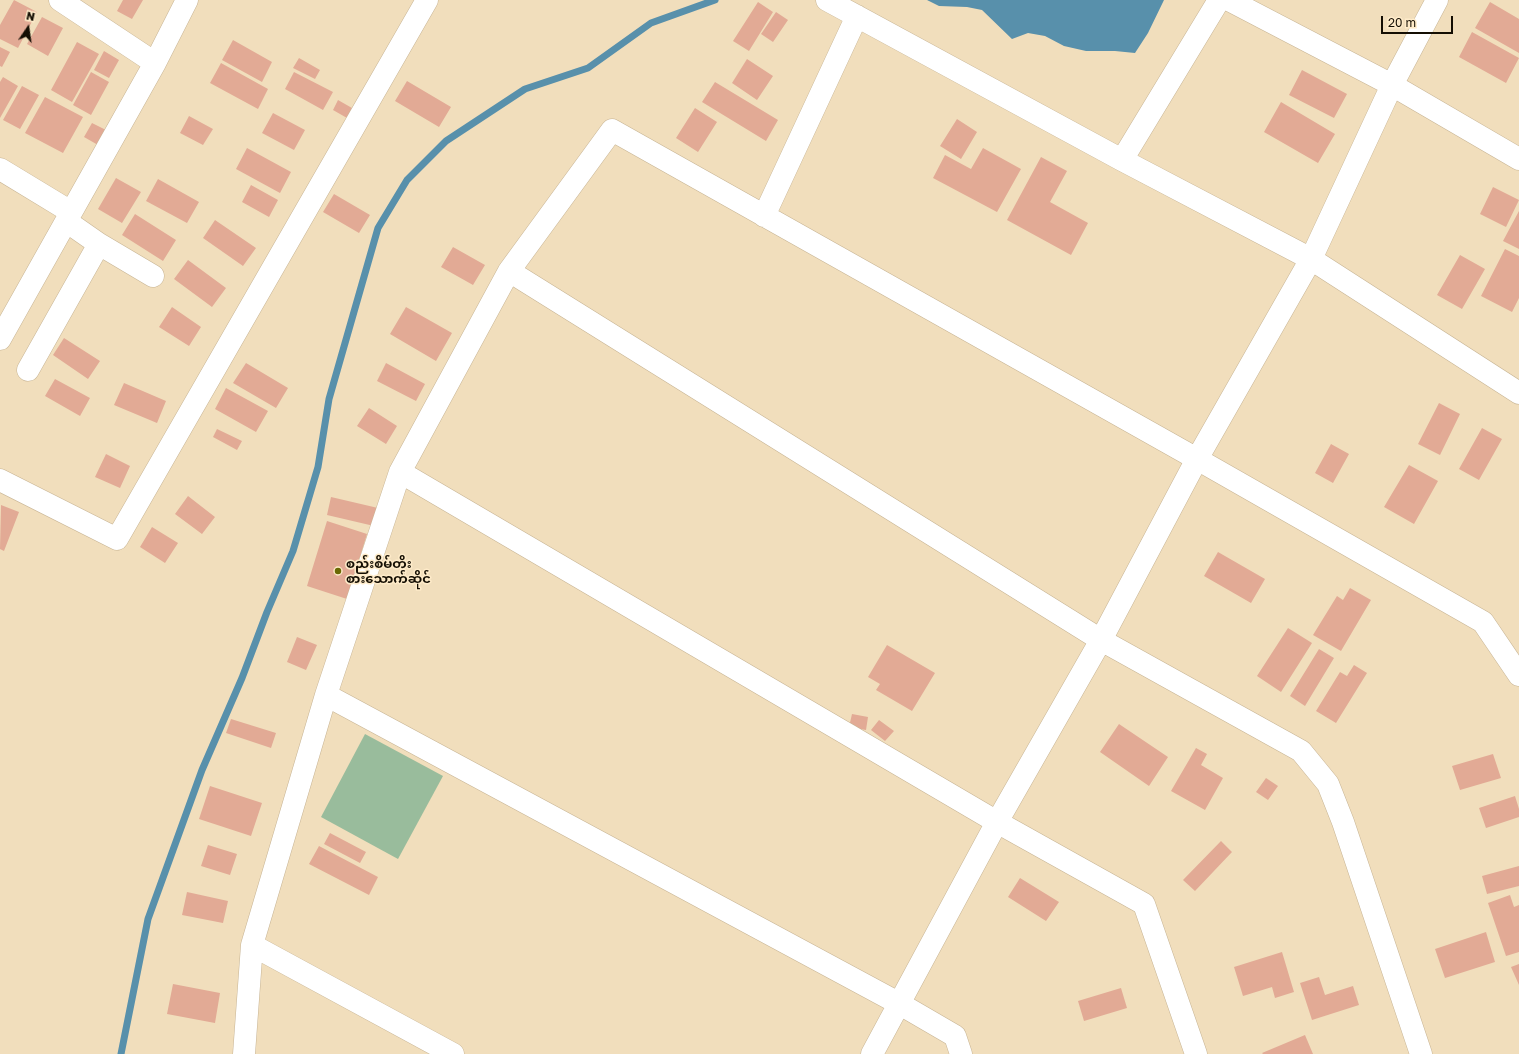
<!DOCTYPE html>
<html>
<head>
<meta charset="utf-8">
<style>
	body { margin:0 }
	#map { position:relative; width:1519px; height:1054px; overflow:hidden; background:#f1debc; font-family:"Golos Text",sans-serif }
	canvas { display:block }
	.north { position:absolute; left:8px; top:8px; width:40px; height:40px; -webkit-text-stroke:3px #feebc9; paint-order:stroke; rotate:13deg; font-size:11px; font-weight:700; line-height:16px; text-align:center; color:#140e03 }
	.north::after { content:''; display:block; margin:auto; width:14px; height:18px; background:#140e03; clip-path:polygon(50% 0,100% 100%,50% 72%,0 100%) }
	.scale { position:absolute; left:1381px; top:16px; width:72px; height:18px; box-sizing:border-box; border:2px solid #140e03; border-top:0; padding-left:5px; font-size:12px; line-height:14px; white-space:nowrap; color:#140e03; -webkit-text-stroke:3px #feebc9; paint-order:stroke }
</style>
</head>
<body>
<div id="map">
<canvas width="1519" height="1054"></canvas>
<div class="north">N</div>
<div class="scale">20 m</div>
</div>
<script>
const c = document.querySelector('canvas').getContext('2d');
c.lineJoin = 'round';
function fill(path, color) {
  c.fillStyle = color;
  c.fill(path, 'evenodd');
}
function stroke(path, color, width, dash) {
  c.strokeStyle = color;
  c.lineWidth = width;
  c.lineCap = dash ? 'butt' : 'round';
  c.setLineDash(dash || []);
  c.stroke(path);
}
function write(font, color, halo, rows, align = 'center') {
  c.font = font + ' "Golos Text","Noto Sans Myanmar",sans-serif';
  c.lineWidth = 3;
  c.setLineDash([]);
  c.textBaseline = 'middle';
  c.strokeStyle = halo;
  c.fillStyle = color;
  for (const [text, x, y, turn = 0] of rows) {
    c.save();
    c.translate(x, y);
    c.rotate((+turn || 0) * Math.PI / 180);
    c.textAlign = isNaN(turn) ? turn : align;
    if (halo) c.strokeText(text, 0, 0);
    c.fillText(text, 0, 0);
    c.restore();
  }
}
const green = new Path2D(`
	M 365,734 L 443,776 L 398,859 L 321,817 Z`);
const water = new Path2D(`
	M 927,0 L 1164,0 L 1148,33 L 1135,53 L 1115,51 L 1086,51 L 1064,46 L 1045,36 L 1028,33 L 1012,39 L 982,10 L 967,7 L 939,6 Z`);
const stream = new Path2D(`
	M 121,1054 L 148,919 L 202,770 L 242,678 L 267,612 L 293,551 L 318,467 L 329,399 L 378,228 L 407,180 L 446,141 L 525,89 L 588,68 L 651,23 L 715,0`);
const building = new Path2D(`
	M 14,0 L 37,12 L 18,48 L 0,39 L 0,25 Z
	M 123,0 L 143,0 L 132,19 L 117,11 Z
	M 758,2 L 773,12 L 749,51 L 733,41 Z
	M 1490,2 L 1519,19 L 1519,53 L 1475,28 Z
	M 776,12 L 788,20 L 773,42 L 761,34 Z
	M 42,17 L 63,28 L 48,56 L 27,44 Z
	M 1472,32 L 1519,58 L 1506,83 L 1459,57 Z
	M 233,40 L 272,62 L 262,82 L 222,60 Z
	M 77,42 L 99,54 L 72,102 L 51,90 Z
	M 0,47 L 10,52 L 2,67 L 0,66 Z
	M 104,51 L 119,60 L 109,78 L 94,70 Z
	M 299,58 L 320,70 L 315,79 L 293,68 Z
	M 747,59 L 773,76 L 757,100 L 732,83 Z
	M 221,63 L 268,89 L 258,109 L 210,83 Z
	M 1302,70 L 1347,94 L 1334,118 L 1289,95 Z
	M 91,72 L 109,82 L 91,115 L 73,105 Z
	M 294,72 L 333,92 L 323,110 L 285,89 Z
	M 3,77 L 18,86 L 0,118 L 0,82 Z
	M 407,81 L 451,107 L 439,127 L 395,101 Z
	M 715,82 L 778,120 L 766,141 L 702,102 Z
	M 22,86 L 39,95 L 20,129 L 3,120 Z
	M 45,97 L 83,117 L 63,153 L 25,133 Z
	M 338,100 L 352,108 L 347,118 L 333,110 Z
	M 1281,102 L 1335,134 L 1318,163 L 1264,132 Z
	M 695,108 L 717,122 L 698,152 L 676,138 Z
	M 273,113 L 305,130 L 294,150 L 262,133 Z
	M 189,116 L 213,129 L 203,145 L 180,133 Z
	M 957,119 L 977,132 L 961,159 L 940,146 Z
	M 92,123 L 106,130 L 98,145 L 84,137 Z
	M 247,148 L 291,172 L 280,193 L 236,169 Z
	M 983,148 L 1021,169 L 997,212 L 933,178 L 945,155 L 971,169 Z
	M 1041,157 L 1067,171 L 1050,202 L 1088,223 L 1071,255 L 1007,220 Z
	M 116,178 L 141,192 L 122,223 L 98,209 Z
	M 158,179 L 199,202 L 187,223 L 146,201 Z
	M 251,185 L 278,200 L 269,217 L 242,202 Z
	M 1493,187 L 1519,200 L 1506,227 L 1480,214 Z
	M 334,194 L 370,215 L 359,233 L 323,212 Z
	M 1519,211 L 1519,249 L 1503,241 Z
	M 135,214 L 176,240 L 163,261 L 122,235 Z
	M 215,220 L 256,248 L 243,266 L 203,238 Z
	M 453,247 L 485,265 L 473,285 L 441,267 Z
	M 1505,249 L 1519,256 L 1519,298 L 1512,312 L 1481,296 Z
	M 1460,255 L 1485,269 L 1462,309 L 1437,295 Z
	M 188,260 L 226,288 L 212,307 L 174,279 Z
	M 172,307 L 201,327 L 189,346 L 159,327 Z
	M 406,307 L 452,333 L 436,361 L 390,334 Z
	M 64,338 L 100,361 L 88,379 L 53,355 Z
	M 246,363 L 288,388 L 276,408 L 233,383 Z
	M 386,363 L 425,384 L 416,401 L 377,381 Z
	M 55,379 L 90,398 L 80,416 L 45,396 Z
	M 124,383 L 166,401 L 157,423 L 114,405 Z
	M 226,388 L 268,411 L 256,432 L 215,409 Z
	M 1439,403 L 1460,414 L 1440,455 L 1418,444 Z
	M 369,408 L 397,426 L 386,444 L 357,426 Z
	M 1482,428 L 1502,439 L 1479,480 L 1459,469 Z
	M 217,429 L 242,441 L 237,450 L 213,437 Z
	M 1331,444 L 1349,454 L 1333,483 L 1315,473 Z
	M 106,454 L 130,466 L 120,488 L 95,477 Z
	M 1409,465 L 1438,481 L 1414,524 L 1384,507 Z
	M 188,496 L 215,517 L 202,534 L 175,514 Z
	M 331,497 L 378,508 L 374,526 L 327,515 Z
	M 1,505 L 19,512 L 4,551 L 0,549 Z
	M 327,521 L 367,534 L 347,599 L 307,586 Z
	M 152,527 L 178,543 L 165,563 L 140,547 Z
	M 1218,552 L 1265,579 L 1251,603 L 1204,576 Z
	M 1350,588 L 1371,600 L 1341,651 L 1313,635 L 1337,596 L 1343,600 Z
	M 1288,628 L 1312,643 L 1281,692 L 1257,676 Z
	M 297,637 L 317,645 L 306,670 L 287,662 Z
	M 887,645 L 935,673 L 912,711 L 876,690 L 880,684 L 868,677 Z
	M 1319,649 L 1334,658 L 1305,706 L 1290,696 Z
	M 1354,665 L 1367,673 L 1336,723 L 1316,711 L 1340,672 L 1347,676 Z
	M 852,714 L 868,717 L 866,730 L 849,727 Z
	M 231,719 L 276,733 L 271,748 L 226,733 Z
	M 879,720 L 894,731 L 885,741 L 871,730 Z
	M 1119,724 L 1168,757 L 1149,786 L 1100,752 Z
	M 1196,748 L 1207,754 L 1201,765 L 1223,778 L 1205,810 L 1171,791 Z
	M 1493,754 L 1501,778 L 1460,790 L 1452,766 Z
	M 1266,778 L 1278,786 L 1268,800 L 1256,792 Z
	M 210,786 L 262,803 L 251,836 L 199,819 Z
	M 1515,796 L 1519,809 L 1519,817 L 1486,828 L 1479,808 Z
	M 330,833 L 366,852 L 360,863 L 324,844 Z
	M 1221,841 L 1232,852 L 1195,891 L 1183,880 Z
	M 208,845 L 237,854 L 230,875 L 201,866 Z
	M 319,846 L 378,877 L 369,895 L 309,864 Z
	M 1519,866 L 1519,886 L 1487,894 L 1482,876 Z
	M 1020,878 L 1059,902 L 1046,921 L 1008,897 Z
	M 187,892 L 228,901 L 223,923 L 182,915 Z
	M 1510,895 L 1514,907 L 1519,905 L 1519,952 L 1506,956 L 1488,903 Z
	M 1486,932 L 1495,962 L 1445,978 L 1435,949 Z
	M 1282,952 L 1294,992 L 1275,998 L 1272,987 L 1243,996 L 1234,967 Z
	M 1519,964 L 1519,985 L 1511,967 Z
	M 1319,977 L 1325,995 L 1353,986 L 1359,1005 L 1312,1020 L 1300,983 Z
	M 173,984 L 220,993 L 215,1023 L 167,1014 Z
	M 1121,988 L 1127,1008 L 1084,1021 L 1078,1001 Z
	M 1305,1035 L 1313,1054 L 1263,1054 L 1262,1053 Z`);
const minor = new Path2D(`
	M 60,0 L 155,63
	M 827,0 L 1122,160 L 1311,259 L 1519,393
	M 1229,0 L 1392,85 L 1519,159
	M 1122,160 L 1219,0
	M 0,169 L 71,212
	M 764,216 L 857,16
	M 99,244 L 153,276
	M 509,271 L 1101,640 L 1301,751 L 1328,784 L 1343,822 L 1421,1054
	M 0,339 L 155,63 L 187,0
	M 28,370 L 99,244 L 66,221
	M 400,472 L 997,822 L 1144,904 L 1196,1054
	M 0,480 L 117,539 L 427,0
	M 326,695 L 900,1004 L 955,1036 L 961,1054
	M 252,945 L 453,1054
	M 244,1054 L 252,945 L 326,695 L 400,472 L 509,271 L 612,130 L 1197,459 L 1483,622 L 1519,675
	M 872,1054 L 997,822 L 1101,640 L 1197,459 L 1311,259 L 1392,85 L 1437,0`);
const markers = [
	[338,571,4,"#6a6904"]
];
const poiNames = [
	["စည်းစိမ်တိုး",346,564],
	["စားသောက်ဆိုင်",346,579]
];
fill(green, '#99bc9c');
fill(water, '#5890ab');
stroke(stream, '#5890ab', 7);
fill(building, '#e2aa95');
stroke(minor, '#c7b494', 23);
stroke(minor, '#fff', 22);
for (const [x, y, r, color] of markers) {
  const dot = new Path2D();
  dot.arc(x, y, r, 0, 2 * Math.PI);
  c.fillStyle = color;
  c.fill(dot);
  stroke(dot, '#feebc9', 1.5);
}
write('bold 13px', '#140e03', '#feebc9', poiNames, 'left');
</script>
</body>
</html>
